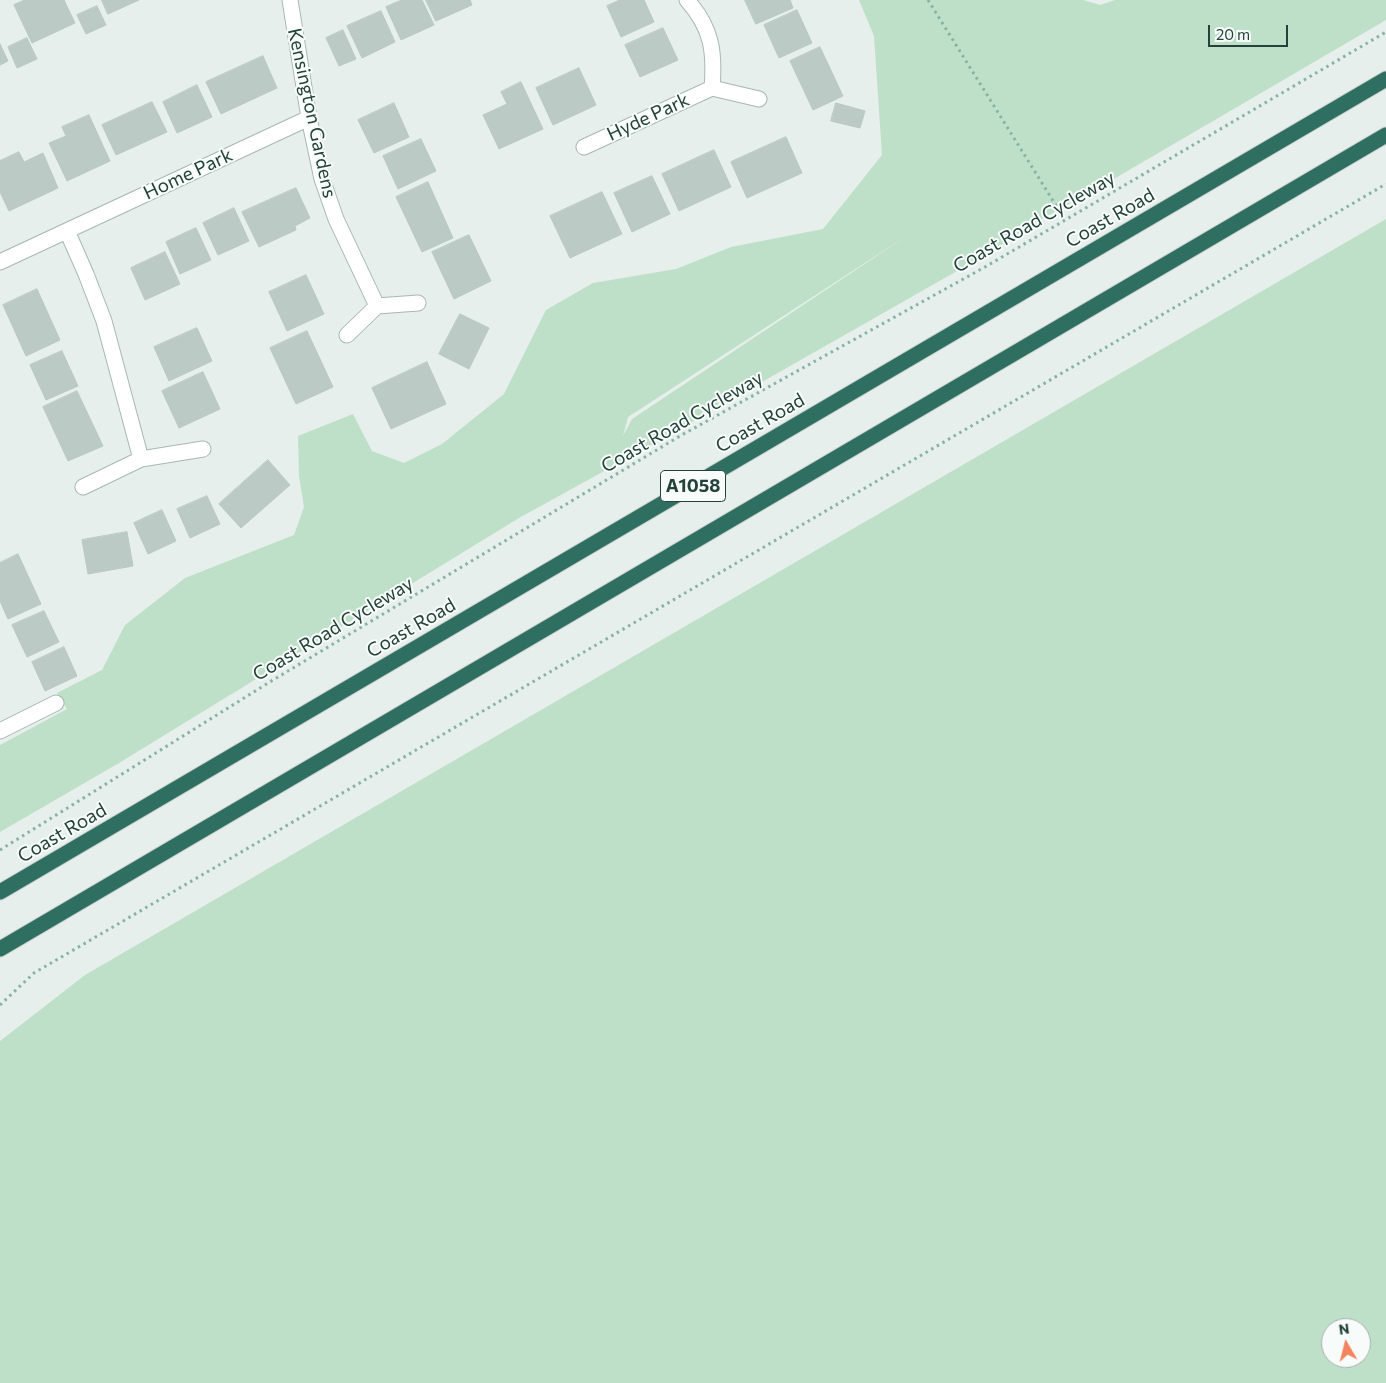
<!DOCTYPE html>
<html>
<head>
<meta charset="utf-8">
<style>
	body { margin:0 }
	#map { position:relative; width:1386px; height:1383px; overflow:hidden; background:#e6efeb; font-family:Commissioner,sans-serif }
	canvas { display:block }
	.north { position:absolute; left:1321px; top:1318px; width:50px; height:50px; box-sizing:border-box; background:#f7fbf9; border:1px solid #a3b1ad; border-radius:50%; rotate:352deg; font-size:14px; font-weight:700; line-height:20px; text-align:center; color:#24423a }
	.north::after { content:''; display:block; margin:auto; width:18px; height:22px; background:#f4845f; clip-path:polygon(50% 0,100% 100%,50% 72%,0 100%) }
	.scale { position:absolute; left:1208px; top:25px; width:80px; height:22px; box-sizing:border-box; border:2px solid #24423a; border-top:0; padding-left:6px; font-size:15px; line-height:18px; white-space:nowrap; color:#24423a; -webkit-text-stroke:4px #f7fbf9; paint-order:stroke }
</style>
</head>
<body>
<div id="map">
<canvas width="1386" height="1383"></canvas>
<div class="north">N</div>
<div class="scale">20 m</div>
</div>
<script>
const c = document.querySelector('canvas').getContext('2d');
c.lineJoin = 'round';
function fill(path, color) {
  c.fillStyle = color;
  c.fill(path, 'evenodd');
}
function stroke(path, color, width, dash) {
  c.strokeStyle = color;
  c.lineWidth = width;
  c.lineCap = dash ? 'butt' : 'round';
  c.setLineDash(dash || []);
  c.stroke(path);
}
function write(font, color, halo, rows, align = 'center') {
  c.font = font + ' Commissioner,sans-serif';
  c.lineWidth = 4;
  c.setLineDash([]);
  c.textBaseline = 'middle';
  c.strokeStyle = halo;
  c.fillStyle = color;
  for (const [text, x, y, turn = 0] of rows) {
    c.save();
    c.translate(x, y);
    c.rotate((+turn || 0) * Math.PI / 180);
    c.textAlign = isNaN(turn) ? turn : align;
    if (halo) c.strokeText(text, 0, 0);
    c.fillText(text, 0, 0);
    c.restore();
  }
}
const green = new Path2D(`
	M 859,0 L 1083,0 L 1100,5 L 1115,0 L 1386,0 L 1386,20 L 1095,190 L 1040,220 L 987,254 L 646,448 L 519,518 L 119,763 L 0,832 L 0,745 L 67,709 L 57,693 L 102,670 L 125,625 L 185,578 L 294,535 L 304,507 L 299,476 L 298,436 L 353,414 L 372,451 L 404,463 L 442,444 L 504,394 L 546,310 L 593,283 L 676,269 L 731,247 L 823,229 L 882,155 L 874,36 ZM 911,233 L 632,419 L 623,436 L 628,417 Z
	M 1386,219 L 1386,1383 L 0,1383 L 0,1041 L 85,975 ZM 1331,1328 L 1361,1328 L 1361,1358 L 1331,1358 Z`);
const building = new Path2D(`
	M 25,0 L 64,0 L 75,23 L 32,43 L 14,5 Z
	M 102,0 L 139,0 L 108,14 Z
	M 402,0 L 422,0 L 434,25 L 401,40 L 386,7 Z
	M 426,0 L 470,0 L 472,5 L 436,21 Z
	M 620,0 L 644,0 L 654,22 L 621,37 L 607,6 Z
	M 745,0 L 790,0 L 793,8 L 756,24 Z
	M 97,6 L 106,25 L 86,34 L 77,15 Z
	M 797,10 L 812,43 L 779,58 L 764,25 Z
	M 381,11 L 395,42 L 362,58 L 347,26 Z
	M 663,28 L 678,60 L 640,77 L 625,45 Z
	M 343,30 L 356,59 L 339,66 L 326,38 Z
	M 27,38 L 37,59 L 17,68 L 8,47 Z
	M 0,44 L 8,61 L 0,65 Z
	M 820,47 L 843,96 L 813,110 L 790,61 Z
	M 263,56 L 277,88 L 221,114 L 206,82 Z
	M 579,68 L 596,105 L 553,125 L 536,88 Z
	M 521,82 L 543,129 L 499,149 L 483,115 L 507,104 L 501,92 Z
	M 197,85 L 212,117 L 177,133 L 163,102 Z
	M 152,102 L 167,132 L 116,155 L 102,125 Z
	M 394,103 L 409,137 L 374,153 L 358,120 Z
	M 836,103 L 865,111 L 860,128 L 831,121 Z
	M 89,115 L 110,161 L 67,181 L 49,143 L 66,136 L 62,127 Z
	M 786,137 L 802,173 L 747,198 L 731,162 Z
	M 421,139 L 436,171 L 398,189 L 383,156 Z
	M 714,150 L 731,187 L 679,211 L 662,174 Z
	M 19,152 L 24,162 L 43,153 L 58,188 L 9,211 L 0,192 L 0,161 Z
	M 652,176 L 670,214 L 632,232 L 614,193 Z
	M 428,182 L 453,238 L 422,252 L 396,197 Z
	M 296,188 L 310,218 L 295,226 L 296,230 L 259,247 L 242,212 Z
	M 602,192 L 622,234 L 570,258 L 550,216 Z
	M 234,208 L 249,241 L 218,255 L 203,223 Z
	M 196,228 L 211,260 L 180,274 L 166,242 Z
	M 469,235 L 491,281 L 454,299 L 432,252 Z
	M 165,252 L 180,284 L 145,300 L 131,268 Z
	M 306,275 L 324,314 L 287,331 L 269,292 Z
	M 37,289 L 60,340 L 26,356 L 3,305 Z
	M 460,314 L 489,328 L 469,369 L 439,354 Z
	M 197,328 L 212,361 L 169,381 L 154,347 Z
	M 307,331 L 333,387 L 296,404 L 270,348 Z
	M 62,351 L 78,386 L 46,400 L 30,365 Z
	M 427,362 L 446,404 L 391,429 L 372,388 Z
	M 203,372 L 220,409 L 179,428 L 162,391 Z
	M 77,391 L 103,446 L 68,461 L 43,407 Z
	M 268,460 L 290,485 L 241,528 L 219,504 Z
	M 207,496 L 220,524 L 190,538 L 177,509 Z
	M 162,510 L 176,541 L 148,554 L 134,523 Z
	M 127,532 L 133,566 L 88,574 L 82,540 Z
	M 18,554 L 41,604 L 8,619 L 0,601 L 0,563 Z
	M 44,611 L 59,642 L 27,657 L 12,625 Z
	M 64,647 L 77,676 L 45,691 L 32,662 Z`);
const path = new Path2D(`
	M 928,0 L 1065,220
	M 0,850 L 273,680 L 680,436 L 985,267 L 1386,32
	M 0,1005 L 34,973 L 1386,184`);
const minor = new Path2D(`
	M 290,0 L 309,118 L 322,179 L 336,219 L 377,306
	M 687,0 C 712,28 715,52 712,88
	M 584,147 L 712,88 L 759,99
	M 67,231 L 86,274 L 104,321 L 141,459
	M 0,262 L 309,118
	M 347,335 L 377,306 L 418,303
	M 83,487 L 141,459 L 203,449
	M 0,731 L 56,703`);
const highway = new Path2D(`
	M 0,892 L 1386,79
	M 0,949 L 1386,135`);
const shields = [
	[693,486,65]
];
const shieldNames = [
	["A1058",693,486]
];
const streetNames = [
	["Kensington Gardens",312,113,78],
	["Hyde Park",648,117,-25],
	["Home Park",188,174,-25],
	["Coast Road",1110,218,-30],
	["Coast Road Cycleway",1034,222,-30],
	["Coast Road Cycleway",682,422,-30],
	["Coast Road",760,423,-30],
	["Coast Road",411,628,-30],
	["Coast Road Cycleway",333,629,-31],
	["Coast Road",62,833,-30]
];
fill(green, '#bfe0c8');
fill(building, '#bbcac4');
stroke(building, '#b8c9c2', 1);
stroke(minor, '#a8b8b2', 17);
stroke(highway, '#c2cac8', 17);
stroke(path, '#86b3a5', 3, [2.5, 4]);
stroke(minor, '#fff', 15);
stroke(highway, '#2f6f62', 15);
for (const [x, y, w] of shields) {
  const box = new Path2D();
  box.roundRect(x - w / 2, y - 15.5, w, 31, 4);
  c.fillStyle = '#f7fbf9';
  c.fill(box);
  stroke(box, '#24423a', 1);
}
write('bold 18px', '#24423a', null, shieldNames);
write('19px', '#24423a', '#f7fbf9', streetNames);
</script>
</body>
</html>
